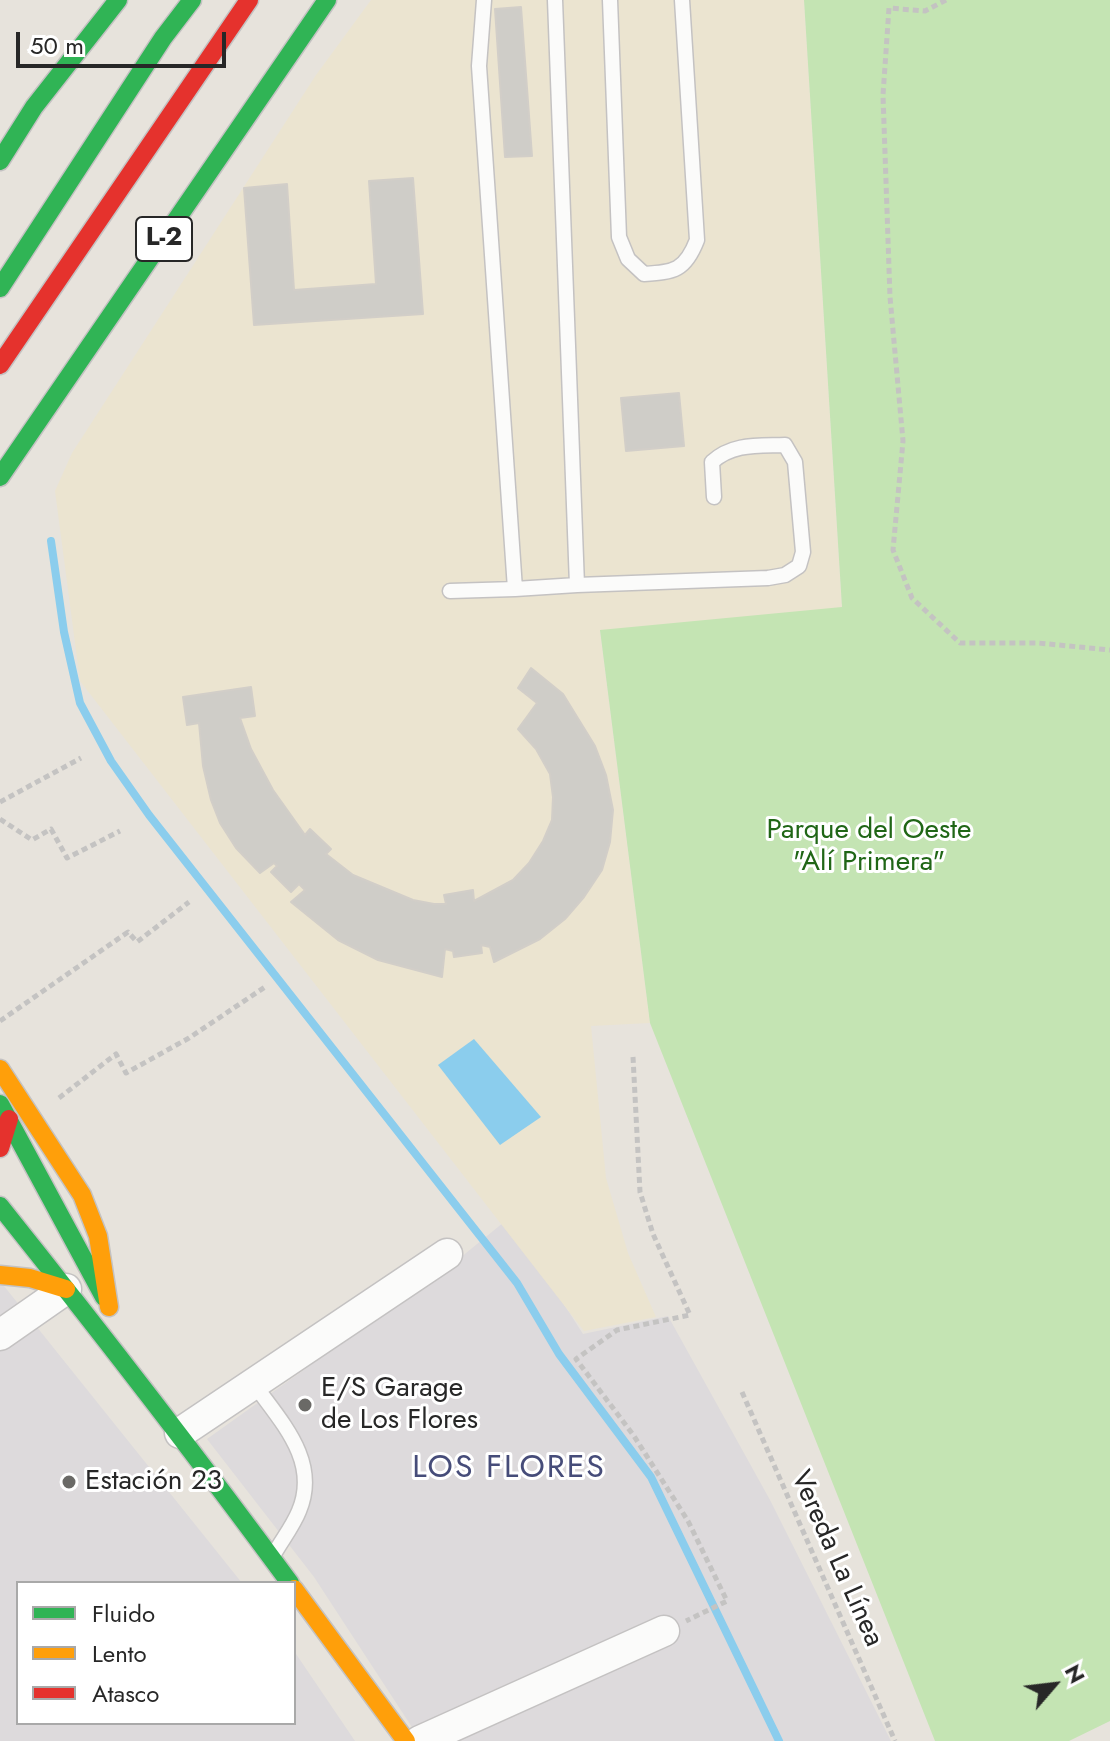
<!DOCTYPE html>
<html>
<head>
<meta charset="utf-8">
<style>
	body { margin:0 }
	#map { position:relative; width:1110px; height:1741px; overflow:hidden; background:#e7e3dc; font-family:Jost,sans-serif }
	canvas { display:block }
	.legend { position:absolute; left:16px; top:1581px; width:280px; height:144px; box-sizing:border-box; background:#fff; border:2px solid #a9a9a9; margin:0; padding:10px 14px; list-style:none; font-size:24px; color:#272727 }
	.legend li { display:flex; align-items:center; gap:16px; height:40px }
	.legend b { width:40px; border:2px solid #a9a9a9 }
	.north { position:absolute; left:1014px; top:1645px; width:80px; height:80px; -webkit-text-stroke:6px #fff; paint-order:stroke; rotate:62deg; font-size:22px; font-weight:700; line-height:32px; text-align:center; color:#272727 }
	.north::after { content:''; display:block; margin:auto; width:28px; height:36px; background:#272727; clip-path:polygon(50% 0,100% 100%,50% 72%,0 100%) }
	.scale { position:absolute; left:16px; top:32px; width:210px; height:36px; box-sizing:border-box; border:4px solid #272727; border-top:0; padding-left:10px; font-size:24px; line-height:28px; white-space:nowrap; color:#272727; -webkit-text-stroke:6px #fff; paint-order:stroke }
</style>
</head>
<body>
<div id="map">
<canvas width="1110" height="1741"></canvas>
<ul class="legend">
<li><b style="height:10px;background:#30b455"></b>Fluido</li>
<li><b style="height:10px;background:#ff9f0a"></b>Lento</li>
<li><b style="height:10px;background:#e5322d"></b>Atasco</li>
</ul>
<div class="north">N</div>
<div class="scale">50 m</div>
</div>
<script>
const c = document.querySelector('canvas').getContext('2d');
c.lineJoin = 'round';
function fill(path, color) {
  c.fillStyle = color;
  c.fill(path, 'evenodd');
}
function stroke(path, color, width, dash) {
  c.strokeStyle = color;
  c.lineWidth = width;
  c.lineCap = dash ? 'butt' : 'round';
  c.setLineDash(dash || []);
  c.stroke(path);
}
function write(font, color, halo, rows, align = 'center') {
  c.font = font + ' Jost,sans-serif';
  c.lineWidth = 6;
  c.setLineDash([]);
  c.textBaseline = 'middle';
  c.strokeStyle = halo;
  c.fillStyle = color;
  for (const [text, x, y, turn = 0] of rows) {
    c.save();
    c.translate(x, y);
    c.rotate((+turn || 0) * Math.PI / 180);
    c.textAlign = isNaN(turn) ? turn : align;
    if (halo) c.strokeText(text, 0, 0);
    c.fillText(text, 0, 0);
    c.restore();
  }
}
const industrial = new Path2D(`
	M 509,1218 L 583,1334 L 668,1316 L 770,1500 L 891,1741 L 421,1741 L 314,1577 L 207,1439 L 455,1262 Z
	M 0,1281 L 242,1583 L 18,1583 L 18,1723 L 294,1723 L 294,1651 L 355,1741 L 0,1741 Z`);
const education = new Path2D(`
	M 371,0 L 804,0 L 842,608 L 600,631 L 650,1023 L 591,1026 L 606,1178 L 628,1253 L 656,1317 L 584,1331 L 80,681 L 55,491 L 72,453 L 316,75 Z`);
const green = new Path2D(`
	M 804,0 L 1110,0 L 1110,1721 L 1069,1741 L 935,1741 L 650,1023 L 600,630 L 842,607 Z`);
const water = new Path2D(`
	M 474,1039 L 541,1117 L 500,1145 L 438,1065 Z`);
const stream = new Path2D(`
	M 51,541 L 64,632 L 80,703 L 111,761 L 149,815 L 517,1283 L 559,1354 L 651,1477 L 779,1741`);
const building = new Path2D(`
	M 521,7 L 532,156 L 505,157 L 495,9 Z
	M 413,178 L 423,314 L 254,325 L 244,188 L 287,184 L 294,290 L 376,284 L 369,181 Z
	M 679,393 L 684,446 L 626,451 L 621,398 Z
	M 531,668 L 563,694 L 595,746 L 606,775 L 613,810 L 610,842 L 602,870 L 584,897 L 565,919 L 540,939 L 494,962 L 490,947 L 481,945 L 482,953 L 454,957 L 453,951 L 445,949 L 442,977 L 378,960 L 338,940 L 291,902 L 305,890 L 299,884 L 291,892 L 271,872 L 277,866 L 274,863 L 260,873 L 236,848 L 220,823 L 211,800 L 203,766 L 199,723 L 187,725 L 183,697 L 251,687 L 255,716 L 240,718 L 251,749 L 273,790 L 305,835 L 310,829 L 331,849 L 326,854 L 353,875 L 413,900 L 434,904 L 446,904 L 444,895 L 473,890 L 474,901 L 513,880 L 529,863 L 543,841 L 552,820 L 553,797 L 550,774 L 536,749 L 518,729 L 537,703 L 518,688 Z`);
const path = new Path2D(`
	M 946,0 L 925,11 L 889,8 L 883,95 L 890,297 L 903,441 L 893,550 L 912,598 L 960,643 L 1038,643 L 1110,650
	M 0,802 L 81,758
	M 0,819 L 32,840 L 51,829 L 67,858 L 120,831
	M 0,1021 L 128,932 L 137,942 L 189,902
	M 633,1057 L 640,1192 L 653,1234 L 690,1315 L 617,1330 L 576,1359 L 634,1436 L 688,1521 L 727,1601 L 686,1621
	M 59,1098 L 116,1054 L 126,1073 L 189,1038 L 265,987
	M 742,1392 L 895,1741`);
const lane = new Path2D(`
	M 555,0 L 577,585 L 768,578 L 785,575 L 799,566 L 803,552 L 795,462 L 785,445 C 758,446 733,443 712,462 L 714,497
	M 610,0 L 619,237 L 628,259 L 644,274 C 674,272 685,271 697,240 L 682,0
	M 515,589 L 577,585
	M 450,591 L 515,589 L 479,66 L 484,0
	M 254,1384 C 281,1422 320,1461 299,1511 C 293,1526 282,1540 274,1554`);
const street = new Path2D(`
	M 0,1335 L 66,1289
	M 180,1433 L 447,1254
	M 420,1741 L 664,1631`);
const fast = new Path2D(`
	M 0,161 L 34,107 L 118,0
	M 0,288 L 163,38 L 192,0
	M 0,477 L 327,0
	M 0,1104 L 104,1297
	M 0,1206 C 99,1330 196,1455 290,1583`);
const slow = new Path2D(`
	M 0,1069 L 82,1195 L 98,1236 L 109,1307
	M 0,1275 L 30,1278 L 66,1289
	M 294,1589 L 406,1741`);
const jam = new Path2D(`
	M 0,365 L 249,0
	M 0,1148 L 9,1119`);
const markers = [
	[305,1405,8,"#6a6966"],
	[69,1482,8,"#6a6966"]
];
const shields = [
	[164,239,56]
];
const shieldNames = [
	["L-2",164,239]
];
const parkNames = [
	["Parque del Oeste",869,831],
	["\"Alí Primera\"",869,863]
];
const poiNames = [
	["E/S Garage",321,1389],
	["de Los Flores",321,1421],
	["Estación 23",85,1482]
];
const streetNames = [
	["Vereda La Línea",836,1559,66]
];
const quarterNames = [
	["LOS FLORES",509,1469]
];
fill(industrial, '#dddadc');
fill(education, '#ebe4d0');
fill(green, '#c4e4b3');
fill(water, '#8bcded');
stroke(stream, '#8bcded', 8);
fill(building, '#cfcdc8');
stroke(building, '#d2cec8', 2);
stroke(lane, '#c4c2c2', 17);
stroke(street, '#c4c2c2', 33);
stroke(fast, '#c4c2c2', 21);
stroke(slow, '#c4c2c2', 21);
stroke(jam, '#c4c2c2', 21);
stroke(path, '#c4c3c2', 5, [6, 4]);
stroke(lane, '#fbfbfa', 14);
stroke(street, '#fbfbfa', 30);
stroke(fast, '#30b455', 18);
stroke(slow, '#ff9f0a', 18);
stroke(jam, '#e5322d', 18);
for (const [x, y, r, color] of markers) {
  const dot = new Path2D();
  dot.arc(x, y, r, 0, 2 * Math.PI);
  c.fillStyle = color;
  c.fill(dot);
  stroke(dot, '#fff', 3);
}
for (const [x, y, w] of shields) {
  const box = new Path2D();
  box.roundRect(x - w / 2, y - 22, w, 44, 6);
  c.fillStyle = '#fff';
  c.fill(box);
  stroke(box, '#272727', 2);
}
write('bold 26px', '#272727', null, shieldNames);
write('28px', '#206616', '#fff', parkNames);
write('28px', '#272727', '#fff', poiNames, 'left');
write('28px', '#272727', '#fff', streetNames);
c.letterSpacing = '2px';
write('32px', '#464c79', '#fff', quarterNames);
c.letterSpacing = '0px';
</script>
</body>
</html>
